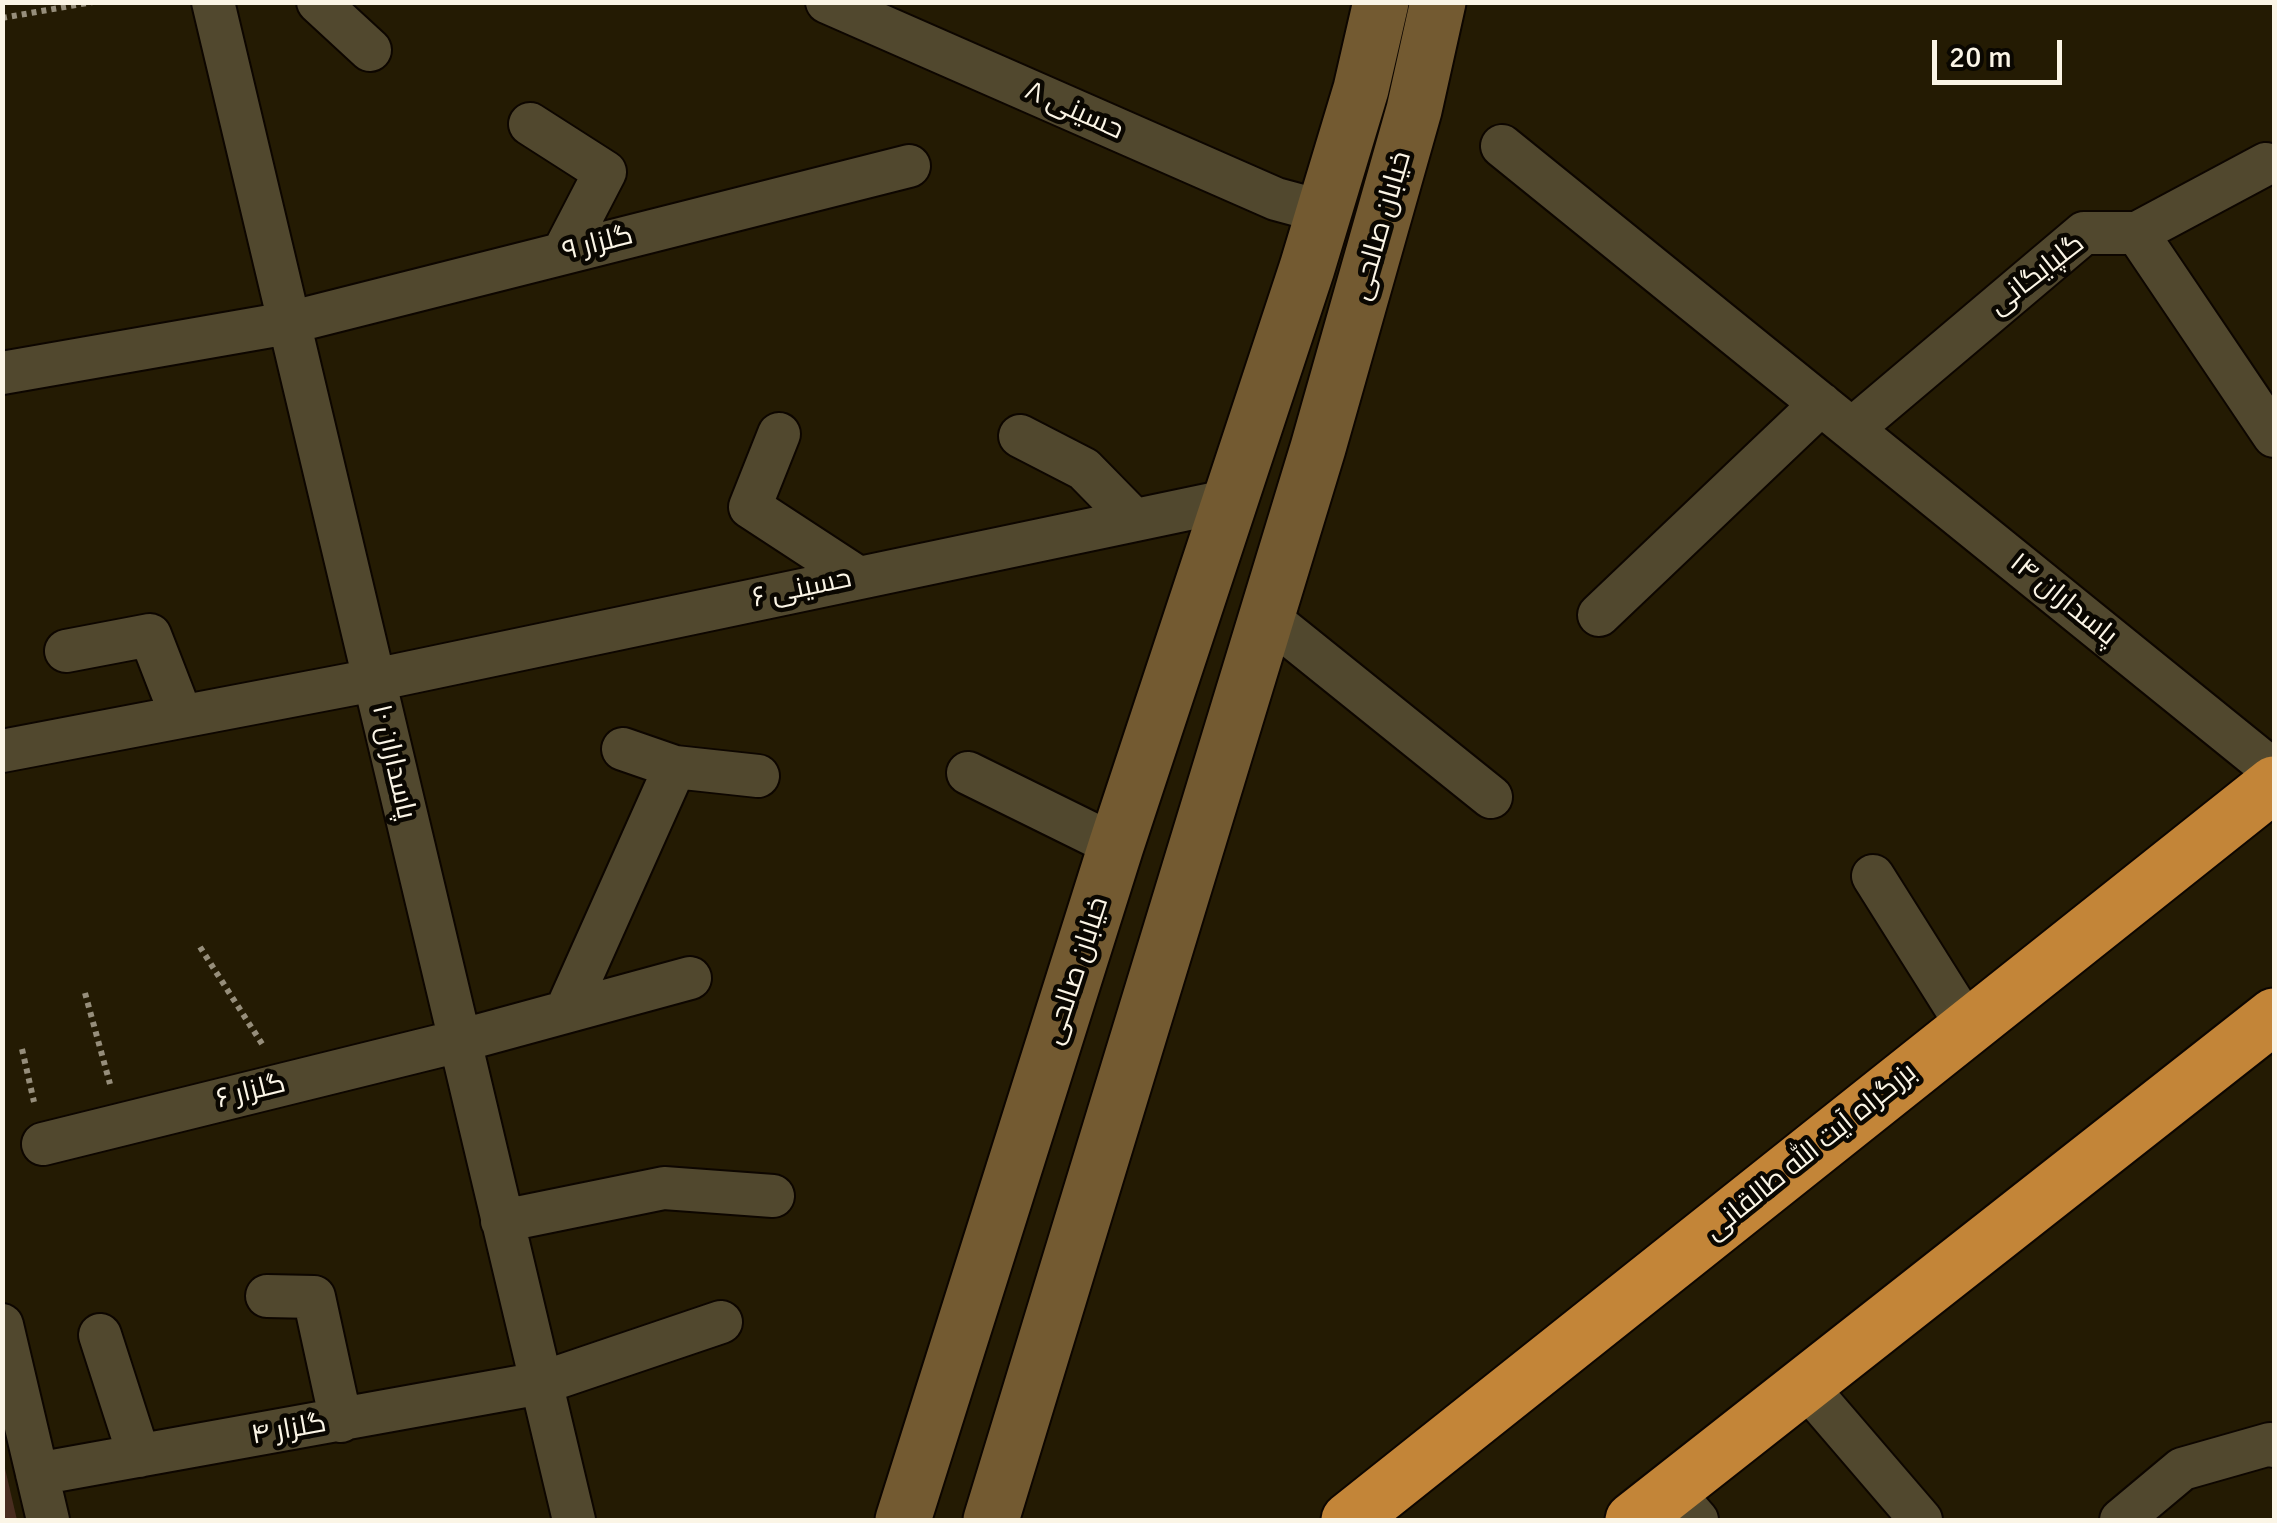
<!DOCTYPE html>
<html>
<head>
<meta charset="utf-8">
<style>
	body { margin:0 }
	#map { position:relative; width:2277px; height:1523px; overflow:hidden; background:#241b03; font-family:Signika,sans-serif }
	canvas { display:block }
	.frame { position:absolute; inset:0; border:5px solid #fbf5e6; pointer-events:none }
	.scale { position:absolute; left:1932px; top:40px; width:130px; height:45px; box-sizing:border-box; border:5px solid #fbf5e6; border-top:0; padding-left:12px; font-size:30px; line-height:35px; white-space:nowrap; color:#fbf5e6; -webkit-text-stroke:8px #0a0701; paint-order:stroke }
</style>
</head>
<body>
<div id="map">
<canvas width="2277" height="1523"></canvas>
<div class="frame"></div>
<div class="scale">20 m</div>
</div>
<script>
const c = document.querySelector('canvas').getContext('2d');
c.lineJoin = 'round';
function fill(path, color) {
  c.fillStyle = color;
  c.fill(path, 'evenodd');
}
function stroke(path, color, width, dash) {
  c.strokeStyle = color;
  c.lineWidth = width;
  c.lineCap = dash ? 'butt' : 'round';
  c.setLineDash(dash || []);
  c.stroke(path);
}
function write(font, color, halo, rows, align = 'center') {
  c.font = font + ' Signika,Cairo,sans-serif';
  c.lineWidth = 9;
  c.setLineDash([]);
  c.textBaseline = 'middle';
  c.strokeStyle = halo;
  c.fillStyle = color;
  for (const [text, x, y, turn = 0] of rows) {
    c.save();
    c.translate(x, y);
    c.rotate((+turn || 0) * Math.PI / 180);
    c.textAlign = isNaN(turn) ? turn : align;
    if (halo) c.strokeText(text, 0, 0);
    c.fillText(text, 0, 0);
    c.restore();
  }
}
const green = new Path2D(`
	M 2,1460 L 3,1460 L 17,1520 L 3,1520 Z`);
const path = new Path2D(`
	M 2,18 L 93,2
	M 200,947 L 264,1047
	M 85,993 L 110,1084
	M 22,1049 L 34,1102`);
const street = new Path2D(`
	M 213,2 L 574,1520
	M 318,2 L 370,50
	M 827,2 L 1276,199 L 1324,212
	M 530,124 L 605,172 L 563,253
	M 1502,146 L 2274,771
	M 2137,233 L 2266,164
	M 2,373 L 288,323 L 909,166
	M 1852,429 L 2084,233 L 2137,233 L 2274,436
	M 779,434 L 750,507 L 857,577
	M 1020,436 L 1084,469 L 1132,518
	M 1599,615 L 1821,404
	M 1266,616 L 1491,797
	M 66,651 L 150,635 L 181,715
	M 623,749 L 675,767 L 758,776
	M 2,751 L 374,680 L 1231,500
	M 968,773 L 1116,846
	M 1873,876 L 1968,1027
	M 566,1011 L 675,767
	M 43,1144 L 459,1041 L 690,978
	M 502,1221 L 664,1188 L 773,1196
	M 267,1296 L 314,1297 L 341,1421
	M 2,1325 L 48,1520
	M 100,1335 L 139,1456
	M 1805,1385 L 1921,1520
	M 37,1474 L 541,1383 L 721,1322
	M 1671,1490 L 1697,1520
	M 2121,1520 L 2182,1469 L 2270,1444 L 2274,1446`);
const secondary = new Path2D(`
	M 903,1520 L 1116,846 L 1307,268 L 1361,89 L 1381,2
	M 991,1520 L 1318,448 L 1414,110 L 1438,2`);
const highway = new Path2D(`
	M 1349,1520 L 2274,784
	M 1633,1520 L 2274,1016`);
const streetNames = [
	["حسینی ۸",1074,111,24],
	["خيابان صالحی",1382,226,-74],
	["گلزار ٩",598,244,-14],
	["گلپایگانی",2037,275,-38],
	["حسینی ۶",802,589,-12],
	["پاسداران ۱۴",2063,600,39],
	["پاسداران ١٠",393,762,77],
	["خیابان صالحی",1077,971,-72],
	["گلزار ۶",251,1092,-14],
	["بزرگراه آیت الله طالقانی",1811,1152,-39],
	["گلزار ۴",289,1430,-10]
];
fill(green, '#492d1f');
stroke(street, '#0d0600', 46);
stroke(secondary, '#0d0600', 59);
stroke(highway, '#0d0600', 59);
stroke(path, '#968e7b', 6, [5, 5]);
stroke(street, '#51482e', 42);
stroke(secondary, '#735a31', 55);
stroke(highway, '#c38538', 55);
write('28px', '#fbf5e6', '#0a0701', streetNames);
</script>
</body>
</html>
